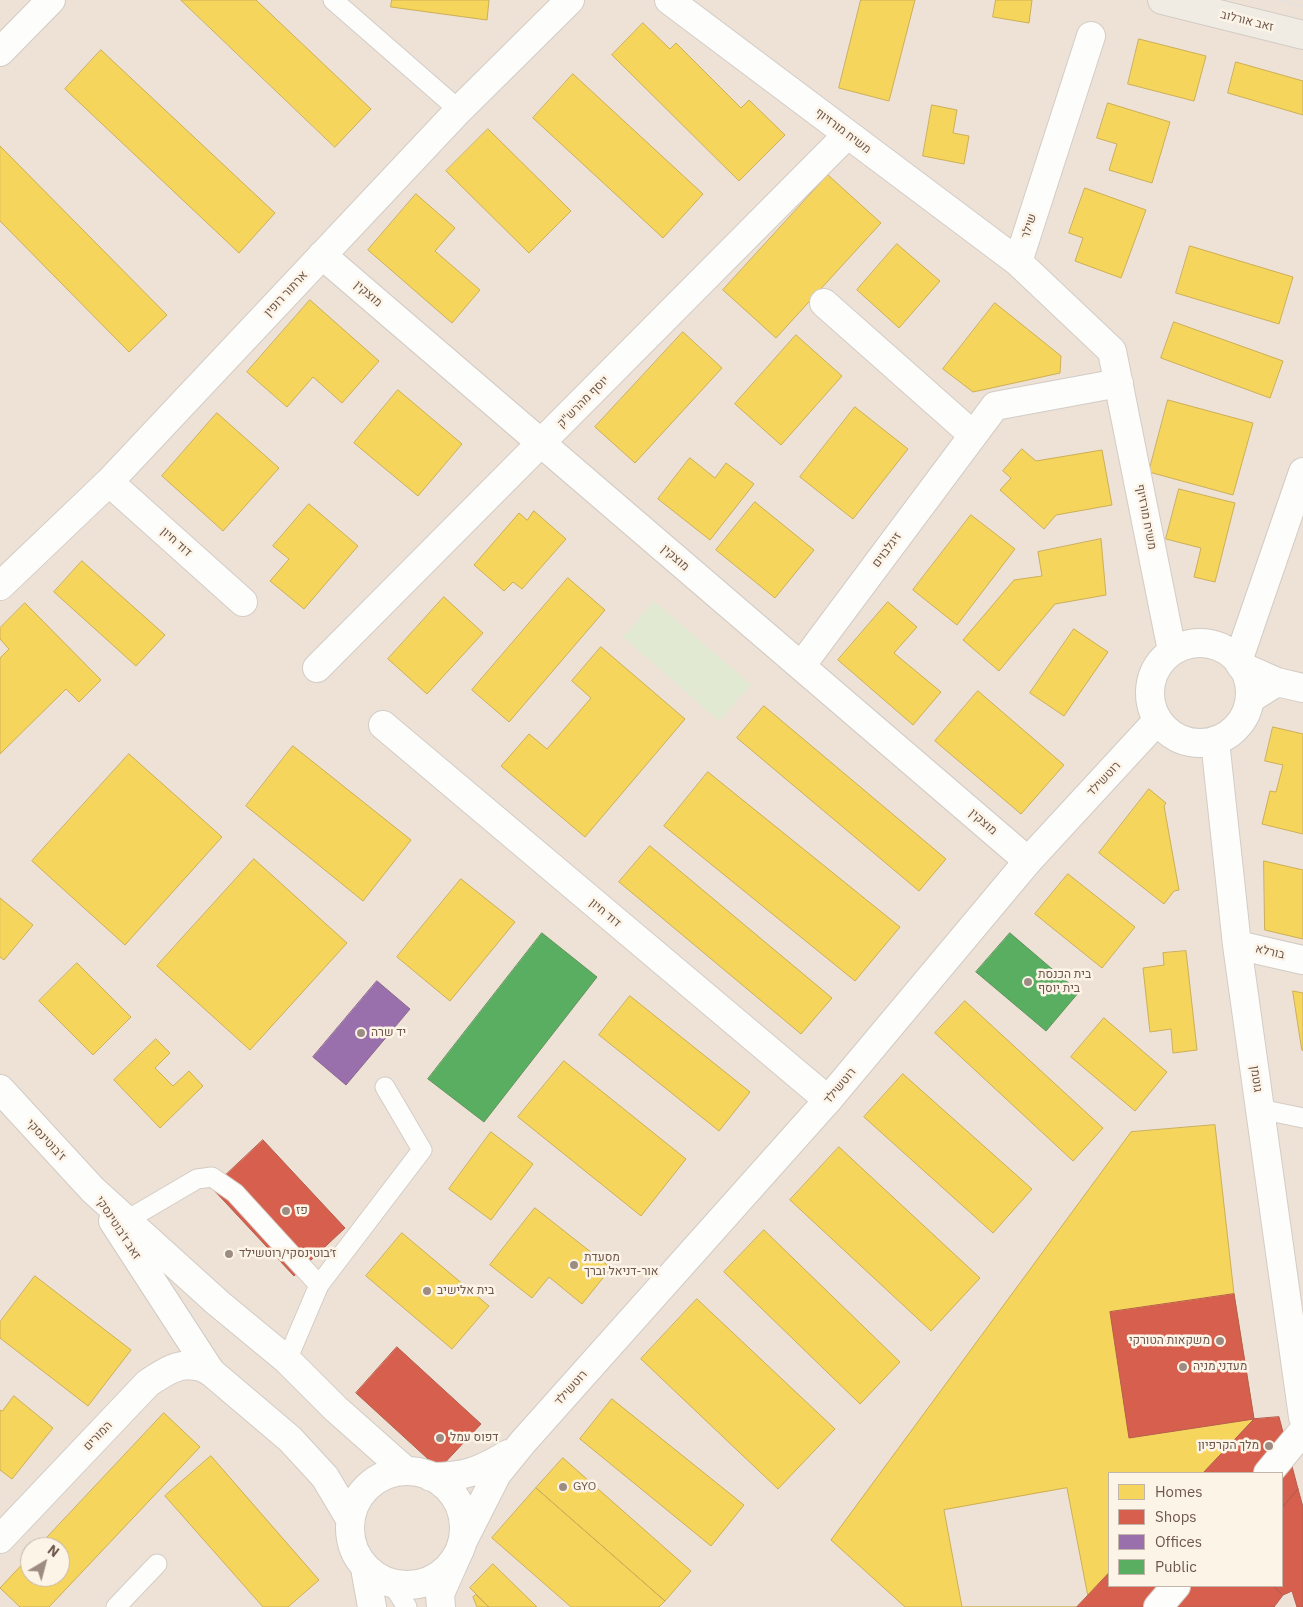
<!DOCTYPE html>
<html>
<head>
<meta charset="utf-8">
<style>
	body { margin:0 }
	#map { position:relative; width:1303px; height:1607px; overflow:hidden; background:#f4efe7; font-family:"IBM Plex Sans",sans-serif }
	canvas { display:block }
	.legend { position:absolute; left:1108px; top:1472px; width:175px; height:115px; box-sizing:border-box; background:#fdf4e8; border:1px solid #c4b5aa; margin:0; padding:6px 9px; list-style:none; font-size:15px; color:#6e574c }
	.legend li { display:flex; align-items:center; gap:10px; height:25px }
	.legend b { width:25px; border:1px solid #c4b5aa }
	.north { position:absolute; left:20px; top:1537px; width:50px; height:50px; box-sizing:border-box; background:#fdf4e8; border:1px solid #c4b5aa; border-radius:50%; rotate:37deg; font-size:14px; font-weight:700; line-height:20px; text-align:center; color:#6e574c }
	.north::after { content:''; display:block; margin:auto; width:18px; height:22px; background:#9d8c82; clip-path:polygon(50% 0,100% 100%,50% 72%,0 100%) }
</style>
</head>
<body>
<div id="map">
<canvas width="1303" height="1607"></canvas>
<ul class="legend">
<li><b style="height:14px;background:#f6d55c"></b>Homes</li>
<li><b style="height:14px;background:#d6604d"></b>Shops</li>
<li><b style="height:14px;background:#9970ab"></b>Offices</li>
<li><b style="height:14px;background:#5aae61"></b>Public</li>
</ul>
<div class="north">N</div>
</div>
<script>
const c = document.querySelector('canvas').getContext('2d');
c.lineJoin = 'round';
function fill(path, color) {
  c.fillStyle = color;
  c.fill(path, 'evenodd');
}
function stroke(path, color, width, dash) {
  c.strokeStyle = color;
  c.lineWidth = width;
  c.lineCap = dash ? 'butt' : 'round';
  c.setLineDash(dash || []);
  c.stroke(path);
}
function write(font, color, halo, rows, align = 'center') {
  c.font = font + ' "IBM Plex Sans",Heebo,sans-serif';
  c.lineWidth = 5;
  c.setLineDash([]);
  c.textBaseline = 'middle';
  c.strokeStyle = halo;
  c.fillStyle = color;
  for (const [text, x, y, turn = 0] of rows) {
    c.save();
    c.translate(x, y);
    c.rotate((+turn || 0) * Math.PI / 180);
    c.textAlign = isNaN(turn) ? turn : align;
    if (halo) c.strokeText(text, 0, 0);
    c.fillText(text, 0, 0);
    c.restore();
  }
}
const residential = new Path2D(`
	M 0,0 L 1303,0 L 1303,1607 L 0,1607 ZM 1109,1473 L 1282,1473 L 1282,1586 L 1109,1586 ZM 30,1547 L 60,1547 L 60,1577 L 30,1577 Z`);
const green = new Path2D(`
	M 654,601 L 751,685 L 719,721 L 623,637 Z`);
const homes = new Path2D(`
	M 181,0 L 256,0 L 371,109 L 335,147 Z
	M 392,0 L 489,0 L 487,20 L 391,7 Z
	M 861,0 L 915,0 L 889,101 L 839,88 Z
	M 996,0 L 1032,0 L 1029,23 L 993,17 Z
	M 643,23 L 670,49 L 676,43 L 741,108 L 749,100 L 785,135 L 739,181 L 612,55 Z
	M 1139,39 L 1206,56 L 1194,101 L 1128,84 Z
	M 101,50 L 275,213 L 239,253 L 65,89 Z
	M 1236,62 L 1303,81 L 1303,115 L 1228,93 Z
	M 573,74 L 703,194 L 663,238 L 533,118 Z
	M 1108,103 L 1170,122 L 1152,183 L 1109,170 L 1117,144 L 1097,138 Z
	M 932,105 L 957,110 L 953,133 L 969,136 L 964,164 L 923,156 Z
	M 488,129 L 571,211 L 529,253 L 446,171 Z
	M 0,146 L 167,315 L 129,352 L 0,221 Z
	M 828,175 L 881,223 L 776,338 L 723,290 Z
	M 1085,188 L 1146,210 L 1121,278 L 1075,261 L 1083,238 L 1069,233 Z
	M 416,194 L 455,228 L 435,251 L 480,290 L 452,323 L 368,250 Z
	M 897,244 L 940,281 L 899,328 L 857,290 Z
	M 1190,246 L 1293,277 L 1279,324 L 1176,293 Z
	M 310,300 L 379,361 L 342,403 L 313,377 L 287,407 L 247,372 Z
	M 995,303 L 1061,356 L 1060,373 L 973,392 L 943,369 Z
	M 1174,322 L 1283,361 L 1270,398 L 1161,358 Z
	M 683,332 L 722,368 L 635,463 L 595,427 Z
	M 796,335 L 842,376 L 781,445 L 735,404 Z
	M 398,390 L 462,444 L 418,496 L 354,443 Z
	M 1168,400 L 1253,423 L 1233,495 L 1149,472 Z
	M 855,407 L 908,449 L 853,519 L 800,477 Z
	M 217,413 L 279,468 L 223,531 L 162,476 Z
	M 1022,449 L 1036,461 L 1102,450 L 1112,505 L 1056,515 L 1044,529 L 1000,490 L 1011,478 L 1003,471 Z
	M 690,458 L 715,478 L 726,463 L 754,484 L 710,540 L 658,499 Z
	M 1179,489 L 1235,503 L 1215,582 L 1194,577 L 1201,548 L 1166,539 Z
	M 755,502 L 814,550 L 775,598 L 716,550 Z
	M 309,504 L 358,546 L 304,609 L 270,581 L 289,559 L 273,546 Z
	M 534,511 L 566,539 L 522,589 L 513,582 L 504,591 L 474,565 L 519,513 L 527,520 Z
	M 971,515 L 1015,549 L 957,625 L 913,590 Z
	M 1101,539 L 1106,595 L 1055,604 L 999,671 L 963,640 L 1014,580 L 1042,576 L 1038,552 Z
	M 82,561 L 165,635 L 136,666 L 54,592 Z
	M 568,578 L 605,610 L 509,722 L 472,690 Z
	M 444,597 L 483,633 L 427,694 L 388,659 Z
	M 888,602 L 917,627 L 894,653 L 941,692 L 913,725 L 838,660 Z
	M 25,603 L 101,680 L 79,702 L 66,689 L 0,754 L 0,658 L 9,649 L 0,639 L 0,628 Z
	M 1074,629 L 1108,652 L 1064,716 L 1030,693 Z
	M 601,647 L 685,719 L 585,837 L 501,766 L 529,734 L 547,749 L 591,698 L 572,681 Z
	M 978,691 L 1064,765 L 1021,814 L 935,741 Z
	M 764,706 L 946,859 L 919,891 L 737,738 Z
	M 1273,727 L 1303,734 L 1303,834 L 1262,824 L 1270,791 L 1276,792 L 1283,765 L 1265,761 Z
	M 293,746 L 411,840 L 363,901 L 246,806 Z
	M 129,754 L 222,837 L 125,945 L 32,861 Z
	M 708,772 L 900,927 L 855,981 L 664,826 Z
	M 1149,789 L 1166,803 L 1164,806 L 1179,890 L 1174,891 L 1164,904 L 1099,853 Z
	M 650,846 L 832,998 L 801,1034 L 619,882 Z
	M 254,859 L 347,943 L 250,1050 L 157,966 Z
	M 1264,861 L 1303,870 L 1303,939 L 1265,930 Z
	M 1068,874 L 1135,927 L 1102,968 L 1035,914 Z
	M 461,879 L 515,922 L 450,1001 L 397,957 Z
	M 0,898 L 33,925 L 4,960 L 0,957 Z
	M 1186,951 L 1197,1050 L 1173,1053 L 1171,1029 L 1150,1032 L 1143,968 L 1164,965 L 1163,953 Z
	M 77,963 L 131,1017 L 93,1055 L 39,1001 Z
	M 1293,991 L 1303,993 L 1303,1051 L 1302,1050 Z
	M 630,996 L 750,1092 L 719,1131 L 599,1035 Z
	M 965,1001 L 1103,1128 L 1073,1161 L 935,1033 Z
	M 1104,1018 L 1167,1072 L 1135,1111 L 1071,1057 Z
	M 156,1039 L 170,1053 L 155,1068 L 173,1086 L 189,1071 L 203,1086 L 160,1128 L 114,1080 Z
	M 564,1061 L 686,1159 L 641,1216 L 518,1117 Z
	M 903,1074 L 1032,1189 L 993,1233 L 864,1117 Z
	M 1215,1125 L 1234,1294 L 1254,1419 L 1203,1473 L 1109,1473 L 1109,1573 L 1077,1607 L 905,1607 L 831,1540 L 1131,1132 Z
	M 491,1132 L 533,1164 L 491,1220 L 449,1189 Z
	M 839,1147 L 980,1278 L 931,1331 L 790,1200 Z
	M 535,1208 L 611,1268 L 582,1304 L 549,1277 L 532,1298 L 490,1265 Z
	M 764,1230 L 900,1362 L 860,1404 L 724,1272 Z
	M 402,1233 L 489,1306 L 452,1349 L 366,1276 Z
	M 35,1276 L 131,1350 L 88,1406 L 0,1338 L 0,1322 Z
	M 697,1299 L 835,1429 L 778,1489 L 641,1359 Z
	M 14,1396 L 53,1428 L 12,1479 L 0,1470 L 0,1410 L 2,1411 Z
	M 612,1399 L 744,1505 L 711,1546 L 580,1439 Z
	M 164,1413 L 200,1447 L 49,1607 L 20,1607 L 0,1588 L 30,1556 L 30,1577 L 60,1577 L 60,1547 L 38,1547 Z
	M 211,1456 L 319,1580 L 288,1607 L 263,1607 L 165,1496 Z
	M 563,1458 L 691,1571 L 665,1601 L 536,1488 Z
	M 536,1488 L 665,1601 L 659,1607 L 571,1607 L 492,1538 Z
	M 1067,1488 L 1090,1607 L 962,1607 L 944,1510 Z
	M 493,1564 L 537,1607 L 489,1607 L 470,1588 Z
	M 476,1595 L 489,1607 L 477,1607 L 473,1597 Z`);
const shops = new Path2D(`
	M 263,1140 L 345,1228 L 294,1276 L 212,1188 Z
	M 1234,1294 L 1254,1419 L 1129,1438 L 1110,1312 Z
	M 397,1347 L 481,1424 L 439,1469 L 356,1393 Z
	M 1279,1417 L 1298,1489 L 1282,1508 L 1282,1473 L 1203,1473 L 1254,1419 Z
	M 1298,1489 L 1303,1507 L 1303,1607 L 1297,1607 L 1292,1591 L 1283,1595 L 1273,1586 L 1282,1586 L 1282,1508 Z
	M 1109,1573 L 1109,1586 L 1273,1586 L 1283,1595 L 1274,1607 L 1077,1607 Z`);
const offices = new Path2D(`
	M 377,981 L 410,1009 L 346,1085 L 313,1057 Z`);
const public = new Path2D(`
	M 542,933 L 597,977 L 484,1122 L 428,1079 Z
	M 1010,933 L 1079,992 L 1046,1031 L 976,972 Z`);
const lane = new Path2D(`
	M 333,0 L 459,110
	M 1260,1109 L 1303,1118
	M 127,1220 L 197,1179 L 212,1177 L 235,1193 L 319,1285 L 287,1360
	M 319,1285 L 422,1150 L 385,1087
	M 392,1584 L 407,1607
	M 116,1607 L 157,1564`);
const street = new Path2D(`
	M 669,0 L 1018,262
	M 1091,36 L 1018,262 L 1112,351 L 1172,651
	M 322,255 L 1028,861
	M 824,303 L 973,435
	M 109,482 L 243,602
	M 0,586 L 109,482 L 459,110 L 570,0
	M 801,666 L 995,406 L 1119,383
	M 1241,666 L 1277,682 L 1303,688
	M 317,668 L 847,135
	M 1250,699 L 1277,682
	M 383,725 L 828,1100
	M 1215,741 L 1237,945 L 1303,1417
	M 1237,945 L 1303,960
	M 1268,1473 L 1303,1431
	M 0,1539 L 148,1383 C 162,1374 178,1362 196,1366 C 201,1366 207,1370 211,1372
	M 441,1607 L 440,1594 L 456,1558
	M 1158,1607 L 1176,1586`);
const secondary = new Path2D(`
	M 0,52 L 51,0
	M1150 693a50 50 0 1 1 100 0a50 50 0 1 1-100 0Z
	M 1238,661 L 1303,472
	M 0,1089 L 93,1190 L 218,1303 L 287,1360 L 336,1409 L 406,1471
	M 113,1221 L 211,1372 L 290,1439 L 325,1477 L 350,1519
	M350 1528a57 57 0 1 1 114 0a57 57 0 1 1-114 0Z
	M 431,1477 C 465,1477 480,1471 508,1454
	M 463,1541 L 497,1474 L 523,1442 L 828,1100 L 1028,861 L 1158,720
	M 365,1568 L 372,1607`);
const primary = new Path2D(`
	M 1162,0 L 1303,35`);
const tram = new Path2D(`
	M 1276,0 L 1303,6`);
const markers = [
	[1028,982,5,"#9d8c82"],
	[361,1033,5,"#9d8c82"],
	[286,1211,5,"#9d8c82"],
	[229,1254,5,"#9d8c82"],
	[574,1265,5,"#9d8c82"],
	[427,1291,5,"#9d8c82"],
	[1220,1341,5,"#9d8c82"],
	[1183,1367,5,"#9d8c82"],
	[440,1438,5,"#9d8c82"],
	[1269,1446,5,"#9d8c82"],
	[563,1487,5,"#9d8c82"]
];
const streetNames = [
	["זאב אורלוב",1247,21,14],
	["משיח מורזיוף",843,131,37],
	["שילר",1029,226,-72],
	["ארתור רופין",286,294,-47],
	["מוצקין",368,294,41],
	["יוסף מהרש\"ק",583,402,-45],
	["משיח מורזיוף",1146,517,79],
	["דוד חיון",176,542,42],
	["זיגלבוים",887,550,-53],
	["מוצקין",675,558,41],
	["רוטשילד",1104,779,-47],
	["מוצקין",983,822,41],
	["דוד חיון",605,913,40],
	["בורלא",1270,952,13],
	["גוטמן",1256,1079,82],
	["רוטשילד",840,1086,-50],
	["ז'בוטינסקי",46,1140,47],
	["זאב ז'בוטינסקי",118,1228,57],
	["רוטשילד",571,1388,-48],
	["המורים",98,1436,-46]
];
const poiNames = [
	["בית הכנסת",1038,975],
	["בית יוסף",1038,989],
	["יד שרה",371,1033],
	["פז",296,1211],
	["ז׳בוטינסקי/רוטשילד",239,1254],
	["מסעדת",584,1258],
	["אור-דניאל וברך",584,1272],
	["בית אלישיב",437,1291],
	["משקאות הטורקי",1210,1341,"right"],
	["מעדני מניה",1193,1367],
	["דפוס עמל",450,1438],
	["מלך הקרפיון",1259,1446,"right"],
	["GYO",573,1487]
];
fill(residential, '#ede2d5');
fill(green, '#e1e9d3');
fill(homes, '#f6d55c');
stroke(homes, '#cdaf57', 1);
fill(shops, '#d6604d');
stroke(shops, '#b75d4d', 1);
fill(offices, '#9970ab');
stroke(offices, '#8c688e', 1);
fill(public, '#5aae61');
stroke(public, '#60945b', 1);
stroke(lane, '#d3ccc6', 21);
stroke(street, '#d3ccc6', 30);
stroke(secondary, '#d2cbc4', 30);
stroke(primary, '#d3cbc5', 30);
stroke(lane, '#fdfdfb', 19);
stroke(street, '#fdfdfb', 28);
stroke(secondary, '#fdfdfb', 28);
stroke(primary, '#f0ece4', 28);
stroke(tram, '#e3e1e3', 1);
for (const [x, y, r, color] of markers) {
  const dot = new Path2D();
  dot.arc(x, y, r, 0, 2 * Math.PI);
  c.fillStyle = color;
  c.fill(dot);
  stroke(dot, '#fdf4e8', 2);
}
write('12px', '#6e574c', '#fdf4e8', streetNames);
write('12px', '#6e574c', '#fdf4e8', poiNames, 'left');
</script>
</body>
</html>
